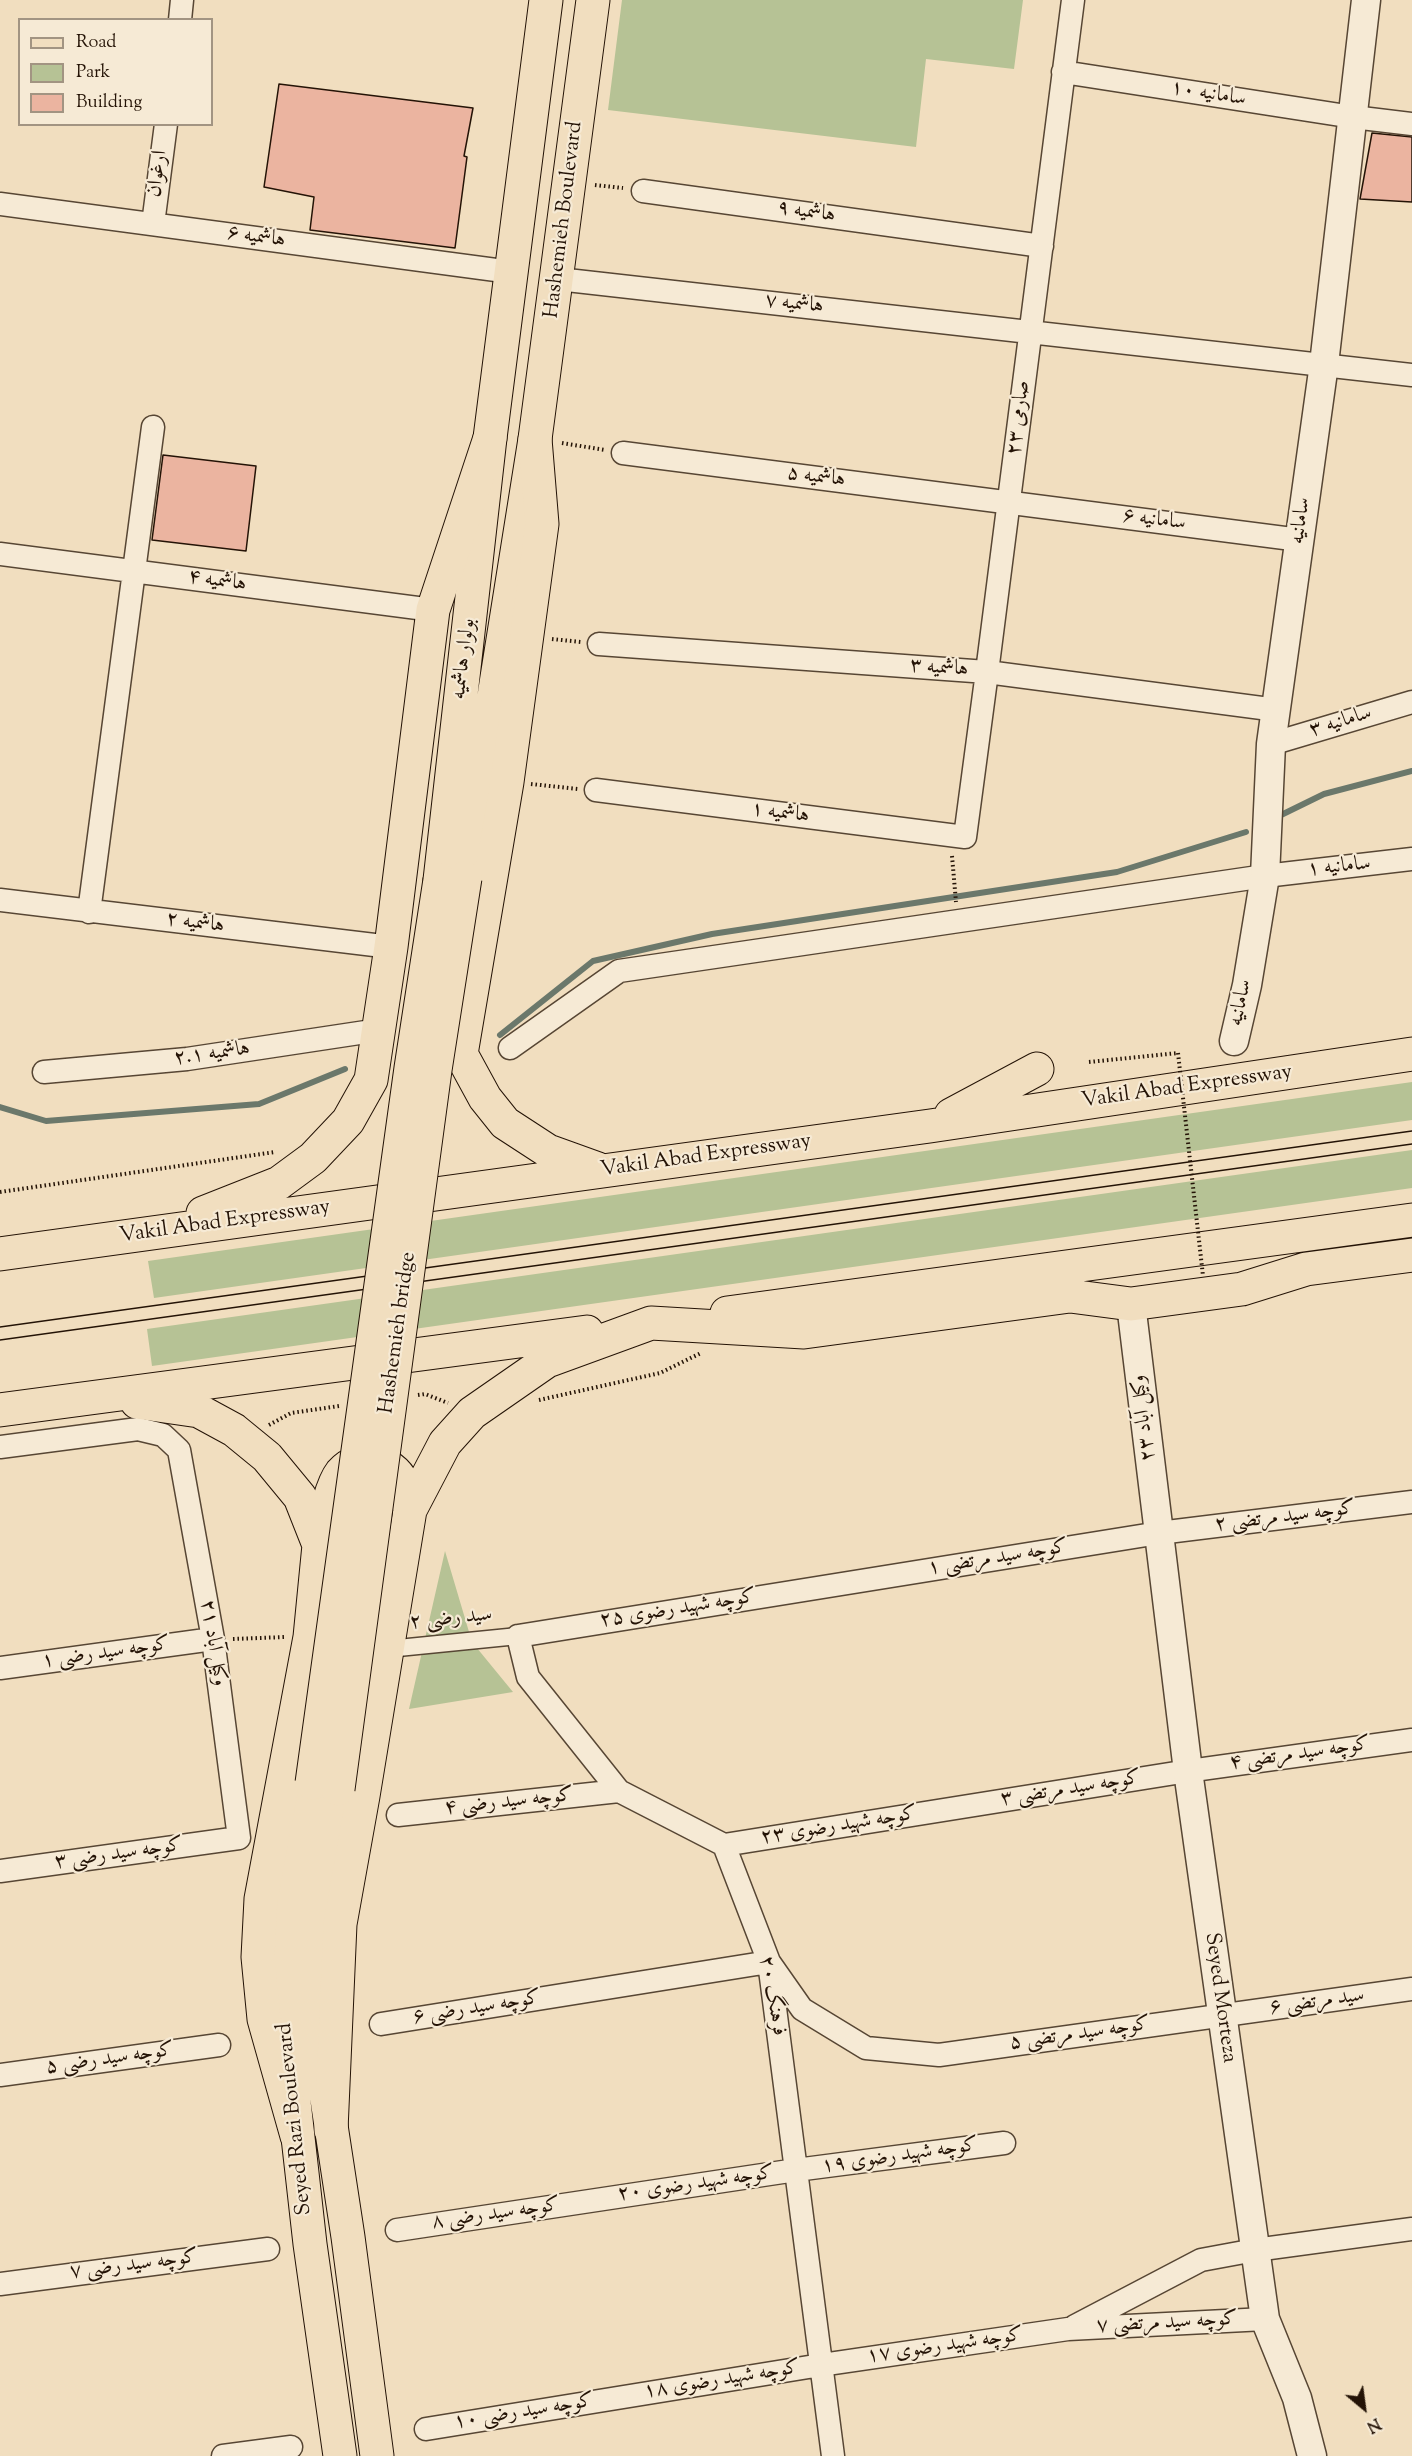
<!DOCTYPE html>
<html>
<head>
<meta charset="utf-8">
<style>
	body { margin:0 }
	#map { position:relative; width:1412px; height:2456px; overflow:hidden; background:#f1debf; font-family:"Sorts Mill Goudy",serif }
	canvas { display:block }
	.legend { position:absolute; left:18px; top:18px; width:195px; height:108px; box-sizing:border-box; background:#f6ead5; border:2px solid #a29482; margin:0; padding:8px 10px; list-style:none; font-size:18px; color:#241306 }
	.legend li { display:flex; align-items:center; gap:12px; height:30px }
	.legend b { width:30px; border:2px solid #a29482 }
	.north { position:absolute; left:1334px; top:2378px; width:60px; height:60px; -webkit-text-stroke:4px #f6ead5; paint-order:stroke; rotate:151deg; font-size:16px; font-weight:700; line-height:24px; text-align:center; color:#241306 }
	.north::after { content:''; display:block; margin:auto; width:21px; height:27px; background:#241306; clip-path:polygon(50% 0,100% 100%,50% 72%,0 100%) }
</style>
</head>
<body>
<div id="map">
<canvas width="1412" height="2456"></canvas>
<ul class="legend">
<li><b style="height:8px;background:#f1debf"></b>Road</li>
<li><b style="height:16px;background:#b6c295"></b>Park</li>
<li><b style="height:16px;background:#ebb4a0"></b>Building</li>
</ul>
<div class="north">N</div>
</div>
<script>
const c = document.querySelector('canvas').getContext('2d');
c.lineJoin = 'round';
function fill(path, color) {
  c.fillStyle = color;
  c.fill(path, 'evenodd');
}
function stroke(path, color, width, dash) {
  c.strokeStyle = color;
  c.lineWidth = width;
  c.lineCap = dash ? 'butt' : 'round';
  c.setLineDash(dash || []);
  c.stroke(path);
}
function write(font, color, halo, rows, align = 'center') {
  c.font = font + ' "Sorts Mill Goudy",Amiri,serif';
  c.lineWidth = 4.5;
  c.setLineDash([]);
  c.textBaseline = 'middle';
  c.strokeStyle = halo;
  c.fillStyle = color;
  for (const [text, x, y, turn = 0] of rows) {
    c.save();
    c.translate(x, y);
    c.rotate((+turn || 0) * Math.PI / 180);
    c.textAlign = isNaN(turn) ? turn : align;
    if (halo) c.strokeText(text, 0, 0);
    c.fillText(text, 0, 0);
    c.restore();
  }
}
const green = new Path2D(`
	M 622,0 L 1023,0 L 1014,69 L 926,59 L 916,147 L 608,110 Z
	M 1412,1082 L 1412,1120 L 154,1298 L 148,1261 Z
	M 1412,1150 L 1412,1188 L 152,1366 L 147,1329 Z
	M 445,1551 L 472,1642 L 513,1692 L 409,1709 Z`);
const stream = new Path2D(`
	M 1277,817 L 1324,794 L 1412,771
	M 500,1035 L 593,961 L 712,934 L 1117,872 L 1246,832
	M 0,1107 L 46,1121 L 259,1104 L 345,1069`);
const building = new Path2D(`
	M 279,84 L 473,108 L 464,156 L 467,157 L 455,248 L 310,230 L 314,197 L 264,187 Z
	M 1372,133 L 1412,137 L 1412,202 L 1360,199 Z
	M 163,455 L 256,466 L 246,551 L 152,540 Z`);
const path = new Path2D(`
	M 595,185 L 623,188
	M 562,443 L 605,450
	M 552,639 L 581,642
	M 531,784 L 578,789
	M 952,856 L 956,902
	M 1089,1062 L 1178,1053
	M 0,1192 L 275,1152
	M 418,1395 L 425,1394 L 448,1403
	M 539,1400 L 660,1373 L 701,1353
	M 269,1425 L 291,1413 L 339,1406
	M 233,1639 L 285,1637`);
const pedestrian = new Path2D(`
	M 388,1649 L 518,1636`);
const minor = new Path2D(`
	M 180,20 L 182,0
	M 1063,72 L 1353,117 L 1412,124
	M 643,191 L 1042,246
	M 0,204 L 511,272
	M 153,224 L 166,124
	M 558,279 L 1412,375
	M 623,453 L 1300,540
	M 0,554 L 433,610
	M 599,644 L 987,672 L 1277,710
	M 1271,744 L 1412,702
	M 596,790 L 965,837 L 987,672 L 1073,0
	M 0,900 L 391,947
	M 89,912 L 153,427
	M 510,1048 L 619,971 L 1265,876 L 1412,859
	M 44,1072 L 187,1059 L 379,1030
	M 0,1447 L 138,1429 L 163,1435 L 179,1450 L 213,1639 L 239,1838 L 0,1871
	M 0,1668 L 213,1639
	M 398,1815 L 619,1791
	M 724,1845 L 1188,1771 L 1412,1740
	M 381,2024 L 769,1962 L 802,2009 L 866,2048 L 939,2055 L 1412,1989
	M 0,2075 L 219,2045
	M 397,2230 L 796,2170 L 1004,2143
	M 0,2284 L 268,2249
	M 1075,2326 L 1201,2260 L 1255,2250 L 1412,2229
	M 426,2429 L 821,2365 L 1068,2329 L 1265,2319
	M 223,2456 L 291,2447
	M 833,2456 L 769,1962 L 724,1845 L 619,1791 L 528,1677 L 518,1636 L 1159,1533 L 1412,1502`);
const tertiary = new Path2D(`
	M 1234,1041 L 1247,985 L 1265,876 L 1271,744 L 1324,364 L 1366,0
	M 1131,1304 L 1188,1771 L 1265,2319 L 1297,2398 L 1312,2456`);
const primary = new Path2D(`
	M 465,878 L 535,439 L 593,0
	M 440,880 L 490,438 L 546,0
	M 312,1783 L 289,1908 L 284,2013 L 310,2244 L 340,2456
	M 338,1789 L 315,1910 L 314,2014 L 348,2237 L 377,2456`);
const trunk = new Path2D(`
	M 535,439 L 542,524 L 507,782 L 461,1054 L 485,1098 L 505,1123 L 548,1151 L 598,1169
	M 951,1115 L 1037,1069
	M 203,1213 L 279,1183 L 313,1158 L 348,1121 L 371,1080 L 391,947 L 433,610 L 490,438
	M 0,1254 L 930,1126 L 1412,1054
	M 727,1313 L 1412,1220
	M 137,1402 L 199,1411 L 234,1430 L 267,1457 L 300,1497 L 319,1545 L 310,1637 L 261,1899 L 258,1957 L 264,2019 L 297,2136
	M 0,1410 L 587,1332
	M 319,1545 C 323,1527 330,1487 341,1473 C 359,1452 391,1459 403,1483 C 407,1490 408,1501 410,1510
	M 331,2130 L 340,1924 L 363,1796 L 410,1510 L 445,1443 L 472,1413 L 547,1361 L 651,1323 L 804,1332 L 1070,1296 L 1131,1304 L 1242,1289 L 1306,1269 L 1412,1255`);
const tram = new Path2D(`
	M 0,1327 L 1412,1131
	M 0,1340 L 1412,1144`);
const pathBridge = new Path2D(`
	M 1178,1053 L 1203,1276`);
const primaryBridge = new Path2D(`
	M 312,1783 L 411,1068 L 440,880
	M 338,1789 L 435,1070 L 465,878`);
const streetNames = [
	["سامانیه ۱۰",1208,95,9],
	["ارغوان",159,174,-82],
	["هاشمیه ۹",806,213,8],
	["Hashemieh Boulevard",565,220,-83],
	["هاشمیه ۶",256,238,8],
	["هاشمیه ۷",794,305,6],
	["صارمی ۲۳",1020,418,-83],
	["هاشمیه ۵",816,478,7],
	["سامانیه ۶",1154,521,7],
	["سامانیه",1302,521,-82],
	["هاشمیه ۴",217,582,8],
	["بولوار هاشمیه",465,659,-83],
	["هاشمیه ۳",939,669,4],
	["سامانیه ۳",1341,723,-17],
	["هاشمیه ۱",780,814,7],
	["سامانیه ۱",1339,868,-6],
	["هاشمیه ۲",195,924,7],
	["سامانیه",1242,1003,-78],
	["هاشمیه ۲.۱",212,1055,-8],
	["Vakil Abad Expressway",1187,1088,-8],
	["Vakil Abad Expressway",706,1157,-8],
	["Vakil Abad Expressway",225,1223,-8],
	["Hashemieh bridge",399,1333,-82],
	["۲۳ وکیل آباد",1145,1418,-97],
	["کوچه سید مرتضی ۲",1285,1518,-7],
	["کوچه سید مرتضی ۱",998,1559,-9],
	["کوچه شهید رضوی ۲۵",678,1610,-9],
	["سید رضی ۲",451,1620,-6],
	["۲۱ وکیل آباد",212,1643,81],
	["کوچه سید رضی ۱",106,1654,-8],
	["کوچه سید مرتضی ۴",1300,1755,-8],
	["کوچه سید مرتضی ۳",1071,1790,-9],
	["کوچه سید رضی ۴",509,1803,-6],
	["کوچه شهید رضوی ۲۳",839,1827,-9],
	["کوچه سید رضی ۳",119,1855,-8],
	["فرهنگ ۲۰",771,1996,80],
	["Seyed Morteza",1219,1998,82],
	["سید مرتضی ۶",1317,2003,-8],
	["کوچه سید رضی ۶",477,2009,-9],
	["کوچه سید مرتضی ۵",1080,2035,-8],
	["کوچه سید رضی ۵",110,2060,-8],
	["Seyed Razi Boulevard",296,2119,-96],
	["کوچه شهید رضوی ۱۹",900,2157,-8],
	["کوچه شهید رضوی ۲۰",696,2185,-8],
	["کوچه سید رضی ۸",496,2215,-8],
	["کوچه سید رضی ۷",134,2266,-7],
	["کوچه سید مرتضی ۷",1167,2324,-3],
	["کوچه شهید رضوی ۱۷",945,2347,-8],
	["کوچه شهید رضوی ۱۸",722,2381,-9],
	["کوچه سید رضی ۱۰",524,2413,-9]
];
fill(green, '#b6c295');
stroke(stream, '#6b786b', 6);
fill(building, '#ebb4a0');
stroke(building, '#241306', 1.5);
stroke(pedestrian, '#574634', 19);
stroke(minor, '#574634', 25);
stroke(tertiary, '#574634', 31);
stroke(primary, '#241306', 35);
stroke(trunk, '#241306', 35);
stroke(path, '#241306', 4, [1.5, 3]);
stroke(pedestrian, '#f6ead5', 16);
stroke(minor, '#f6ead5', 22);
stroke(tertiary, '#f6ead5', 28);
stroke(primary, '#f1debf', 33);
stroke(trunk, '#f1debf', 33);
stroke(tram, '#241306', 1.5);
stroke(primaryBridge, '#241306', 35, []);
stroke(pathBridge, '#241306', 4, [1.5, 3]);
stroke(primaryBridge, '#f1debf', 33);
write('21px', '#241306', '#f6ead5', streetNames);
</script>
</body>
</html>
